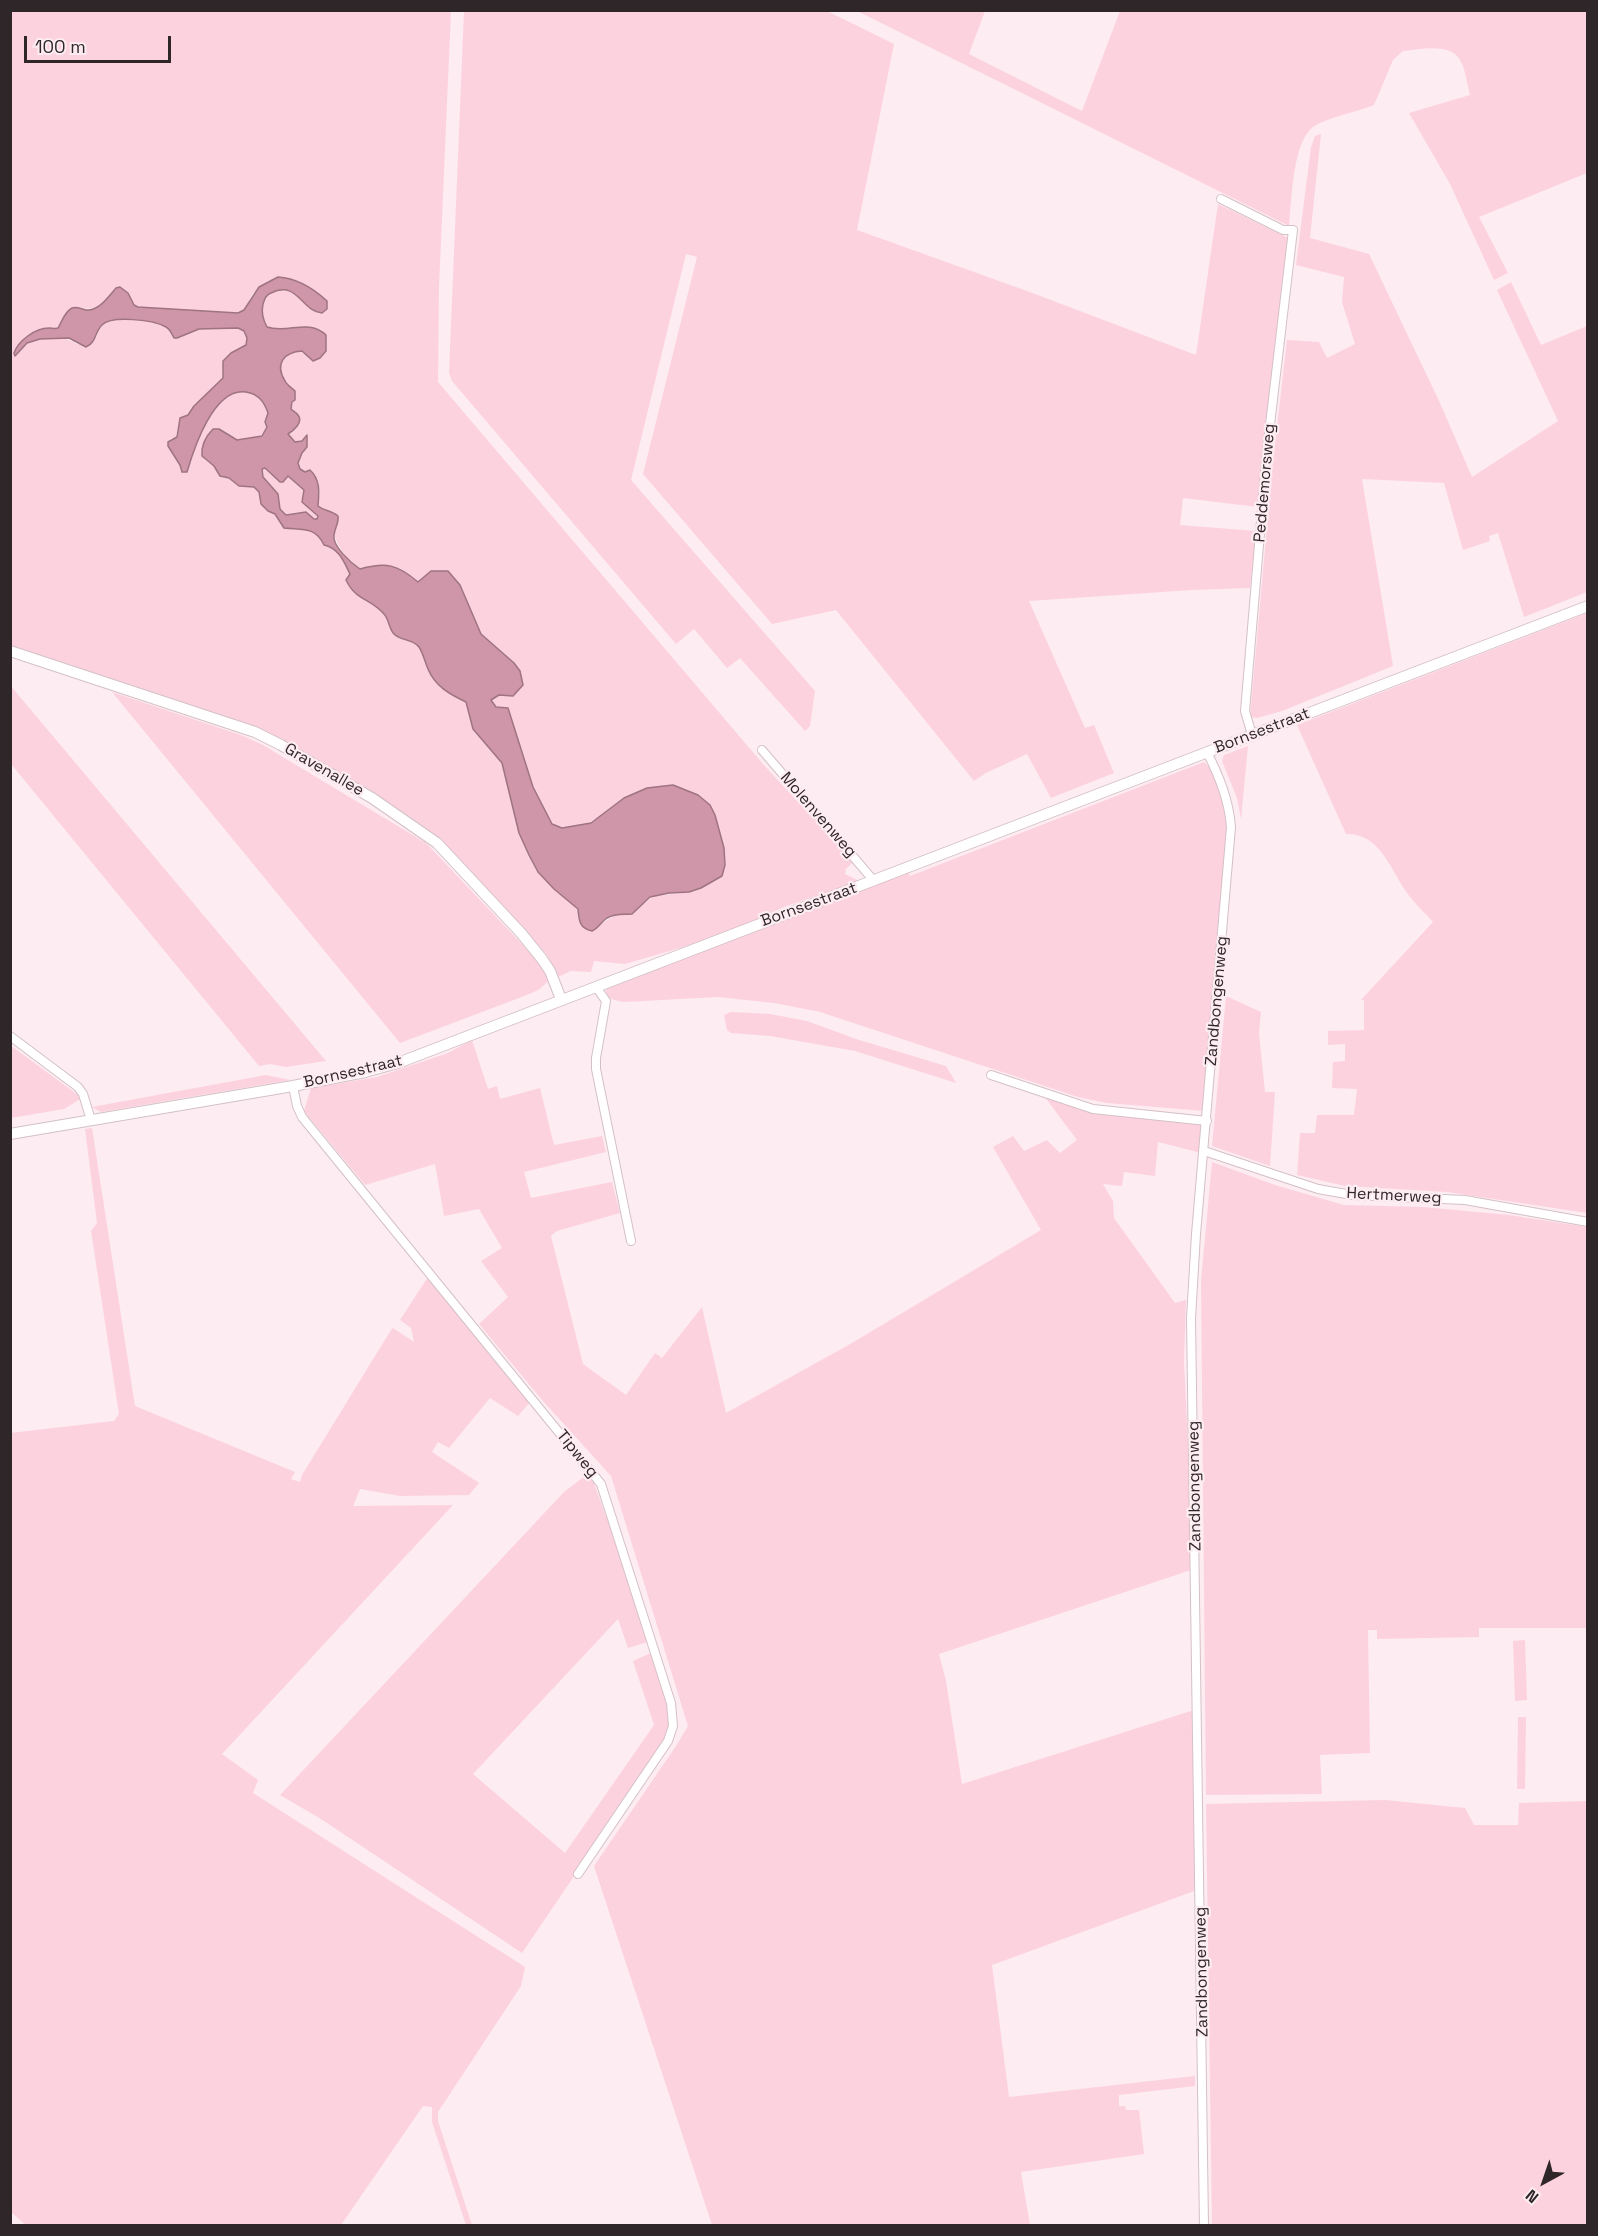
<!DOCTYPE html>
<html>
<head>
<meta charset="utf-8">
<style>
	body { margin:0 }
	#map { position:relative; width:1598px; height:2236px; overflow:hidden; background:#fdecf1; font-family:"Space Grotesk",sans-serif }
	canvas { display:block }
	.frame { position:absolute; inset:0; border:12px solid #2e2629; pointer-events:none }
	.north { position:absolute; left:1514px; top:2152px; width:60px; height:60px; -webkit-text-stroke:4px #fdecf1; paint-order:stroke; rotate:220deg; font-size:16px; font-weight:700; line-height:24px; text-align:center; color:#2e2629 }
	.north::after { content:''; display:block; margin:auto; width:21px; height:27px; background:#2e2629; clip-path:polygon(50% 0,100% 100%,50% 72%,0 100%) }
	.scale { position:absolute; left:24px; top:36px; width:147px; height:27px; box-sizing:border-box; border:3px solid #2e2629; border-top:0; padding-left:8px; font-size:18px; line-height:21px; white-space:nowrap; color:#2e2629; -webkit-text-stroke:4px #fdecf1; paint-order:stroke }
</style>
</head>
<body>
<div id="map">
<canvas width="1598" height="2236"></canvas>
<div class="frame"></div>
<div class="north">N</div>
<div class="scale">100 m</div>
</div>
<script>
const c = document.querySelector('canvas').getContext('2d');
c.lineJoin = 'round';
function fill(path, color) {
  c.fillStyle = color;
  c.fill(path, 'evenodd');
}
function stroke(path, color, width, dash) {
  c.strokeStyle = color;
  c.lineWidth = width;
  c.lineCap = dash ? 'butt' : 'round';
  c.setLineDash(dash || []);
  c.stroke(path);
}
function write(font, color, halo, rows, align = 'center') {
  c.font = font + ' "Space Grotesk",sans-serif';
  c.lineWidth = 4.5;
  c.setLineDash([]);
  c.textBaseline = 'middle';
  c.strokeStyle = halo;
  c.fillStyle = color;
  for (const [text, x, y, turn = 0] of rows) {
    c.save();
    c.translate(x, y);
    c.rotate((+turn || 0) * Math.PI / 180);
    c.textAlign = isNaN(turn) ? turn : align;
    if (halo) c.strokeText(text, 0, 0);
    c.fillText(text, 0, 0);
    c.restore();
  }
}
const green = new Path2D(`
	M 10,11 L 451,11 L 439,287 L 438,382 L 763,764 L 853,862 L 846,869 L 845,874 L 859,881 L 784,907 L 721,936 L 625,964 L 594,961 L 591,972 L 571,971 L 558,977 L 547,955 L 438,838 L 424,827 L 264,733 L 11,647 ZM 278,277 L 288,278 L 303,285 L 315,312 C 298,297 292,284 268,294 C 261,306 261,316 267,327 L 286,329 L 311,326 L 309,355 C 290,344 273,363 285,381 C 287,385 292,388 295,391 C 291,406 292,418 288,434 L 295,442 L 302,441 L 306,435 L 307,447 L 302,453 L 298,463 L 300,469 L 305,472 L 310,470 L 320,493 L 318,506 L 326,510 C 335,535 336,552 360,569 C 388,564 396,562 418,582 L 431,571 L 448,571 L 460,584 L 481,634 L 514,663 L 513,696 L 499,695 L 491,700 L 496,707 L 508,708 L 533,787 L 552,824 C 579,834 597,819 618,803 L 719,832 L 724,848 L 725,865 L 701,888 L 689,892 L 654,896 L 629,915 L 617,914 L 601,924 L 578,909 L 554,889 L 538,872 L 519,833 L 502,763 L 473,729 L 466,702 C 449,694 435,686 428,669 C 425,662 423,653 419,647 C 413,639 401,641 394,634 C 389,629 389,619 384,614 C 370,597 357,602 346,581 L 350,574 C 345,562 339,548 324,545 C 315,526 302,530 284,528 C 282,524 280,519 276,515 C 268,509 259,505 259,492 L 254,487 L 239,486 L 229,478 L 220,476 L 214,466 L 204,459 L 219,429 L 237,440 L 261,436 L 267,427 L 265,422 L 268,413 C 264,401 258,394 246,392 C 214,387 194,448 187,472 L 180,469 L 180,465 L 168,446 L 170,439 L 177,437 C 178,428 177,417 188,415 L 194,406 L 223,378 L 222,370 L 231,353 L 246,345 L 247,338 L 244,331 L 238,328 L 199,329 L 177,338 C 173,336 172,331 168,328 C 158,320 113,316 103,324 C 99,327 98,332 97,337 L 77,344 C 64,336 44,335 30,342 C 24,345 20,351 15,355 L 28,336 L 50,328 L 54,330 L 61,323 L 63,317 L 78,307 C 97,313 105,301 116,288 L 128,293 L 134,305 L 138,307 L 238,313 L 244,310 L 253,293 Z
	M 464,11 L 827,11 L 894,44 L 857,230 L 1027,291 L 1196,355 L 1218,204 L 1288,238 L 1258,507 L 1183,498 L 1180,525 L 1256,531 L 1250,588 L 1191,590 L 1029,601 L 1085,728 L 1094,725 L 1114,773 L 1051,798 L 1027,754 L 986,773 L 974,781 L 836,610 L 772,624 L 643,474 L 697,257 L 686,254 L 631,480 L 815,691 L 810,726 L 805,731 L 740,658 L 727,668 L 694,629 L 676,644 L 452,381 L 449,373 Z
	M 857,11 L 985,11 L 969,54 L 1082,111 L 1120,11 L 1587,11 L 1587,173 L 1479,217 L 1508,273 L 1494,280 L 1450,184 L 1409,113 L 1470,95 C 1467,84 1466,72 1461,62 C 1453,42 1420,49 1403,51 L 1393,60 L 1374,105 C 1356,112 1334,116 1316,125 C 1292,138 1292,201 1289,226 Z
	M 1321,134 L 1310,238 L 1369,254 L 1440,403 L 1472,477 L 1558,421 L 1497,290 L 1511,282 L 1541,345 L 1587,326 L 1587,592 L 1524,617 L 1498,533 L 1489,536 L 1490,541 L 1463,550 L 1444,483 L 1362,479 L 1393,666 L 1282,711 L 1257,718 L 1250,717 L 1272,470 L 1287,340 L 1319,342 L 1327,358 L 1355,344 L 1342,302 L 1344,277 L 1296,265 L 1311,147 L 1315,136 Z
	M 265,468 L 271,475 L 291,477 L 304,490 L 303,502 L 318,516 L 317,520 L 300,512 L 286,514 L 280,508 L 278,493 L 263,477 L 262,469 Z
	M 1587,613 L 1587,1213 L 1447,1192 L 1345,1186 L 1297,1175 L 1300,1133 L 1315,1133 L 1317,1115 L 1354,1115 L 1357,1089 L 1332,1088 L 1333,1062 L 1345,1061 L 1345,1044 L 1328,1045 L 1328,1031 L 1364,1030 L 1364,1000 L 1361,1000 L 1433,922 C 1424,912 1412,901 1405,890 C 1389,866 1379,833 1346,834 L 1297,725 Z
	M 10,685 L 326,1061 L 286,1067 L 270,1064 L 259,1066 L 11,764 Z
	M 112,692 L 241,735 L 263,745 L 426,843 L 539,962 L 549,981 L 538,990 L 527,995 L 400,1043 Z
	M 1248,746 L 1241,819 L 1237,798 L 1222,761 L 1224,755 Z
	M 1204,762 L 1211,769 L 1229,812 L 1204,1111 L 1107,1103 L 1078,1097 L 820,1012 L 774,1003 L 718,997 L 624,1002 C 615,1000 607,1000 606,989 L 609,985 L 907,870 L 910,876 Z
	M 1226,996 L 1261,1012 L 1259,1033 L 1265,1092 L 1275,1092 L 1270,1166 L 1212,1146 Z
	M 731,1012 L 770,1014 L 807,1021 L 856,1039 L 946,1066 L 956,1083 L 855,1051 L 770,1036 L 731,1033 L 727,1030 L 724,1015 Z
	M 472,1040 L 488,1089 L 497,1086 L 500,1099 L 540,1088 L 554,1145 L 602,1136 L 606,1152 L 524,1172 L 531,1198 L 612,1182 L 620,1213 L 557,1231 L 551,1236 L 583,1364 L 626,1395 L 655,1353 L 662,1358 L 702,1307 L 726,1413 L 852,1343 L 1041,1230 L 993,1147 L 1013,1136 L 1024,1151 L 1047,1140 L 1060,1153 L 1077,1140 L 1044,1096 L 1093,1113 L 1203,1125 L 1201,1153 L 1158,1142 L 1155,1176 L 1124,1172 L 1122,1186 L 1103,1184 L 1113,1201 L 1114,1218 L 1175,1303 L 1186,1300 L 1184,1361 L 1194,1569 L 939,1654 L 946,1681 L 962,1784 L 1194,1710 L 1197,1890 L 992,1965 L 1009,2097 L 1195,2076 L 1195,2086 L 1119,2095 L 1119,2106 L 1125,2106 L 1126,2110 L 1139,2110 L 1144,2154 L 1021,2172 L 1030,2225 L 712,2225 L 594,1866 L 676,1746 L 688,1726 L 611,1476 L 542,1400 L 479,1324 L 508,1297 L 481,1261 L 502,1248 L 479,1209 L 444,1216 L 435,1164 L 365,1185 L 304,1111 L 311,1088 L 377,1077 L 448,1053 Z
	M 10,1045 L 82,1098 L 64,1109 L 11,1118 Z
	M 266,1075 L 290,1080 L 101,1112 L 92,1107 Z
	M 92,1128 L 135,1406 L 295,1472 L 291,1479 L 300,1482 L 302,1475 L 391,1330 L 393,1328 L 414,1342 L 411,1328 L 400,1320 L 428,1277 L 531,1401 L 518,1416 L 490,1398 L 449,1448 L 438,1442 L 432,1452 L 479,1483 L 469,1495 L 400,1496 L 360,1489 L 353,1506 L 453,1505 L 222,1754 L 258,1780 L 253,1793 L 525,1967 L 521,1986 L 438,2112 L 438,2121 L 472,2225 L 466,2225 L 432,2122 L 432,2107 L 423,2106 L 341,2225 L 27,2226 L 11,2212 L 10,1433 L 114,1421 L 119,1414 L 91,1231 L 97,1223 L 85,1129 Z
	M 1212,1162 L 1275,1185 L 1344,1205 L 1423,1207 L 1509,1215 L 1587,1227 L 1587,1628 L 1479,1628 L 1479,1637 L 1377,1639 L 1377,1630 L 1368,1630 L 1370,1753 L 1320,1755 L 1322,1794 L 1206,1795 L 1201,1281 Z
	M 590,1472 L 651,1641 L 628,1648 L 618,1619 L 473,1774 L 565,1853 L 654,1725 L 633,1661 L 653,1652 L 669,1703 L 671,1733 L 522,1953 L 321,1819 L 280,1795 L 564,1492 Z
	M 1525,1640 L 1527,1700 L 1515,1701 L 1513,1641 Z
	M 1518,1717 L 1526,1717 L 1525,1789 L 1517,1789 Z
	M 1385,1800 L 1465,1808 L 1474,1825 L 1518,1825 L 1519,1803 L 1587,1801 L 1587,2225 L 1212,2225 L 1206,1804 Z`);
const water = new Path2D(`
	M 278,277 C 296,278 314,289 327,301 L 327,309 L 322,313 C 301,311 298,280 271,293 C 266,295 265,298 263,304 C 261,313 263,320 267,327 C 288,334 309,318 326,335 L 326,351 L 320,358 L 313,361 L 302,351 C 285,352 274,363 285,381 C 287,385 292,388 295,391 L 295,400 L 292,402 L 291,409 C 293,411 296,412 298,415 C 304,422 293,431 288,434 L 295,442 L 302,441 L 307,435 L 307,447 L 302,453 L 298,463 L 300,469 L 305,472 L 310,470 C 321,480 319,494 318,506 C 324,511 331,510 338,516 C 339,523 335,527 334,535 C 332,546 351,563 360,569 C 386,562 397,564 418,582 L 431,571 L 448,571 L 460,585 L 481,634 L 514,663 L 520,671 L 523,685 L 513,696 L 499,695 L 491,700 L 496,707 L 508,708 L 533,787 L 552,824 L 562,828 L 591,823 L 624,798 L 647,788 L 673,785 L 698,795 L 710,805 L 715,815 L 724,848 L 725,865 L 722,876 L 701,888 L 689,892 L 669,893 L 650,897 L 632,914 C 624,915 616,913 607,918 C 601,922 599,928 592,931 C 579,928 579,920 578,909 L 554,889 L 538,872 L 529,855 L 519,833 L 502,763 L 473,729 L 466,702 C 449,694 435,686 428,669 C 425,662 423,653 419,647 C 413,639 401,641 394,634 C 389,629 389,619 384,614 C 370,598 356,601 346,580 L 350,574 C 344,562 339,548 324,545 C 315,526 302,530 284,528 L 275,514 L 268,511 L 261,504 L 259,492 L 254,487 L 239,486 L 229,478 L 220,476 L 214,466 L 202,456 C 201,445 205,437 213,429 L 219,429 L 237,440 L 262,436 L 267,427 L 265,422 L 268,413 C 264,401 258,394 246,392 C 214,387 194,448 187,472 L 182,472 L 180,465 L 168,446 L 168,442 L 177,437 L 180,418 L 188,415 L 194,406 L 223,378 L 223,361 L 231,353 L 246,345 L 247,338 L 244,331 L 238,328 L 199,329 L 177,338 L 174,338 C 172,334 170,329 166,327 C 154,320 112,315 102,325 C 94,333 97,342 86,347 L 69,338 L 40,339 L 27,343 L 15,356 L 14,353 C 18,341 35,328 49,328 C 52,328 55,329 58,328 C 62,322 64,312 72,308 C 77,306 81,309 86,310 C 99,311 108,297 116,288 L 120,287 L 128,293 L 134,305 L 138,307 L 238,313 L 244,310 L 259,287 ZM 265,468 L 280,482 L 283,482 L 288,476 L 304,490 L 302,502 L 318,516 L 317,519 L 314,519 L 306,512 L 286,515 L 280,509 L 278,494 L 263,477 L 262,469 Z`);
const minor = new Path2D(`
	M 1221,199 L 1283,230 L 1293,230 L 1267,450 L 1245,711 L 1252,735
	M 762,750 L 874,881
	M 596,987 L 606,1001 L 596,1058 L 596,1069 L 631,1241
	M 10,1036 L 78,1087 L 83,1094 L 91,1120
	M 991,1075 L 1093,1109 L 1207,1121
	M 293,1086 L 297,1106 L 302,1117 L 601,1484 L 671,1703 L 673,1726 L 668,1741 L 578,1874
	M 1204,1151 L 1318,1189 L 1352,1195 L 1465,1200 L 1588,1222
	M 1204,2226 L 1191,1318 L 1196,1234 L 1231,827 C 1229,800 1219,776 1207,752`);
const tertiary = new Path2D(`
	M 10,651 L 255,732 L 281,745 L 372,798 L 437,843 L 521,933 L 542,959 L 550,971 L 561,999
	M 10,1134 L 293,1086 L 365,1072 L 398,1063 L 1588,606`);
const streetNames = [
	["Peddemorsweg",1265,483,-85],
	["Bornsestraat",1262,731,-21],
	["Gravenallee",324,770,30],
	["Molenvenweg",818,815,49],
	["Bornsestraat",809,905,-20],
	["Zandbongenweg",1217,1001,-85],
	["Bornsestraat",353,1072,-13],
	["Hertmerweg",1394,1196,3],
	["Tipweg",577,1454,51],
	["Zandbongenweg",1195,1486,-91],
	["Zandbongenweg",1202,1972,-91]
];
fill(green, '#fdd2df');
fill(water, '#cf95a8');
stroke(water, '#9f7482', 1.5);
stroke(minor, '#d4c1c7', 10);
stroke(tertiary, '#d4c1c7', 12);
stroke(minor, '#fff', 8);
stroke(tertiary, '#fff', 10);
write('16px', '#2e2629', '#fdecf1', streetNames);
</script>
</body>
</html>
